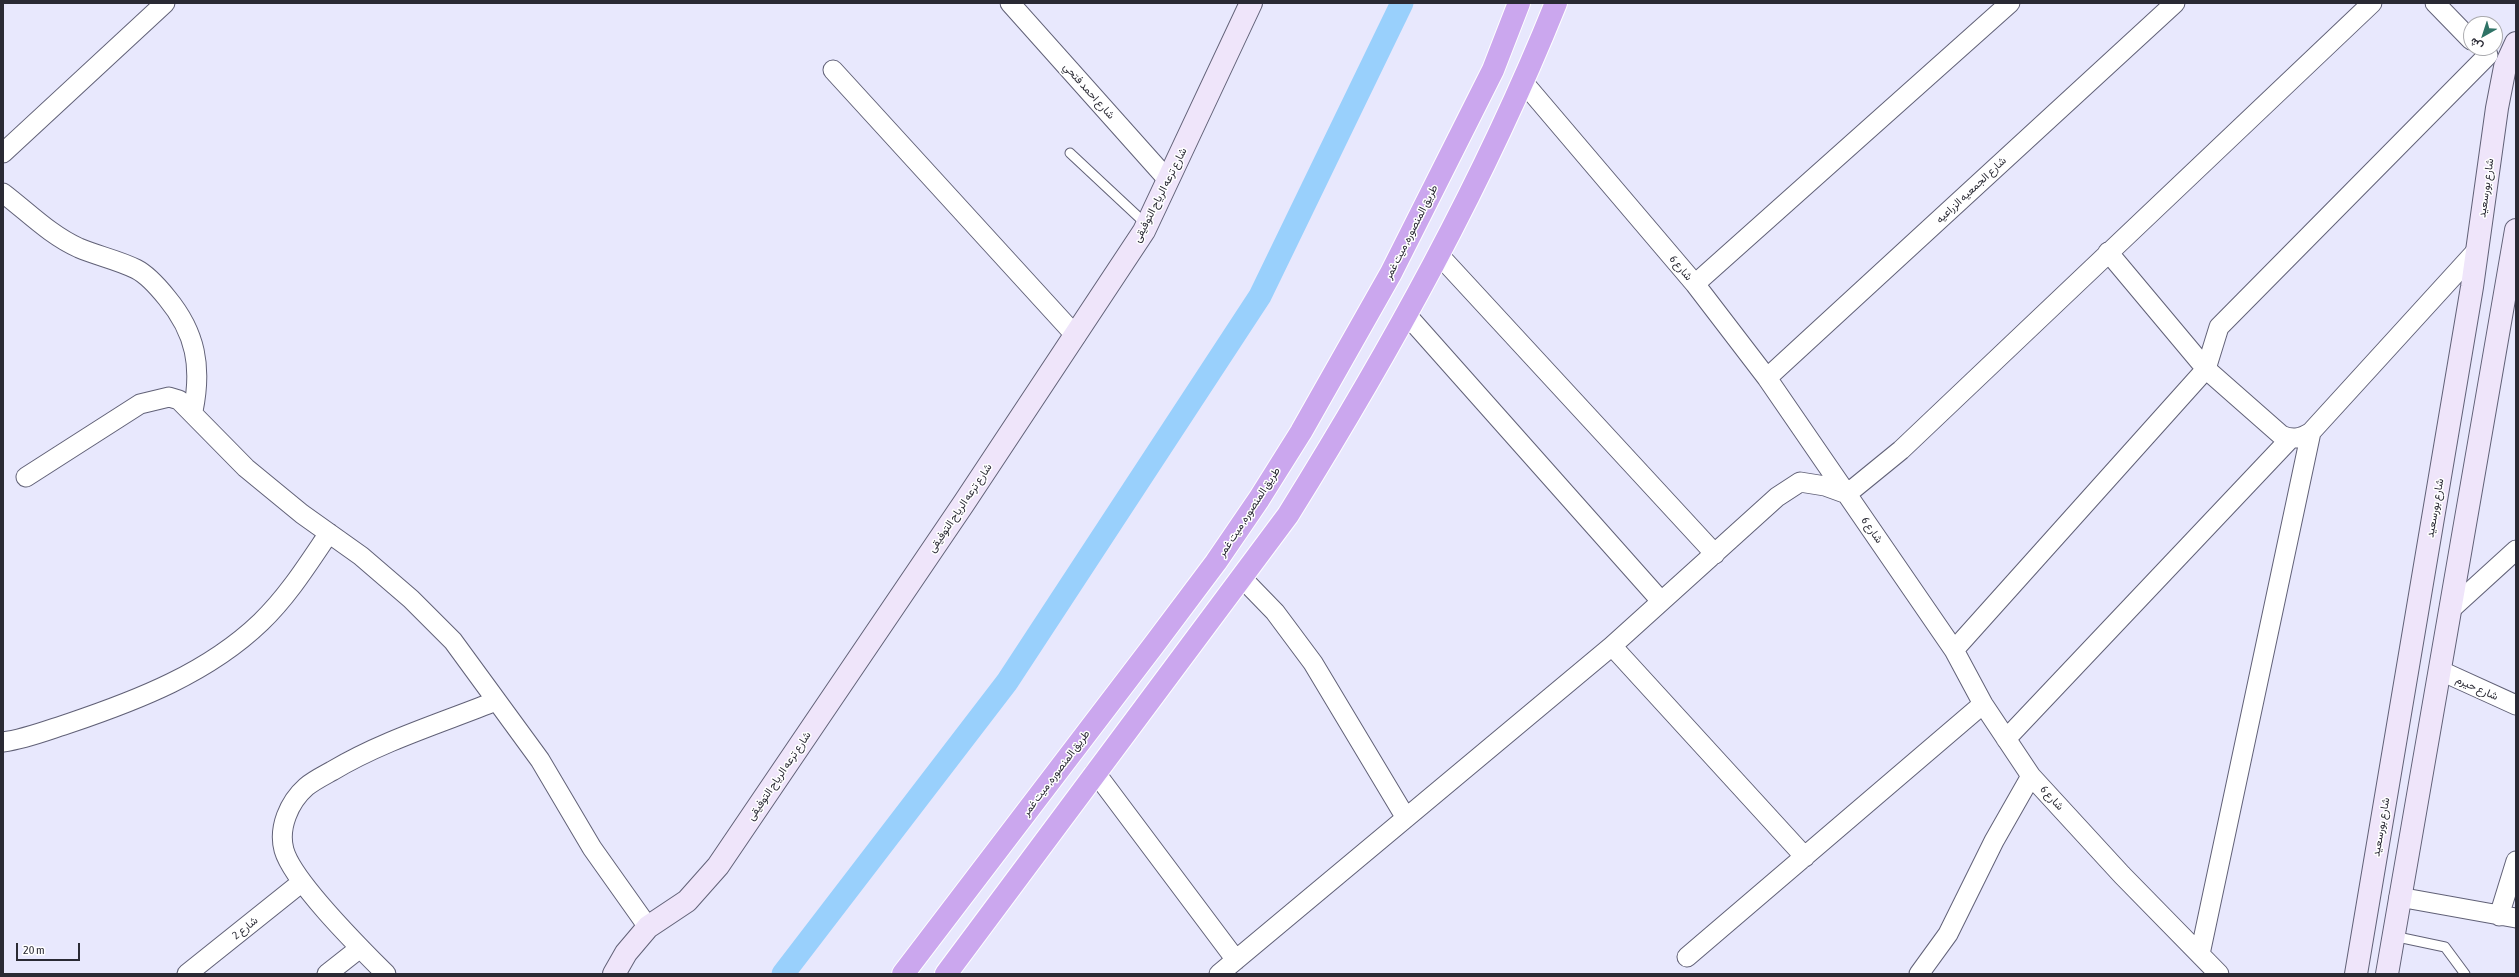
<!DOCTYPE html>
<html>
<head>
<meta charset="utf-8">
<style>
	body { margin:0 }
	#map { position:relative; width:2519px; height:977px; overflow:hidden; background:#e8e8fd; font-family:"Asap Condensed",Vazirmatn,sans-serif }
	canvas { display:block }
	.frame { position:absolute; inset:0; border:4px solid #2a2a34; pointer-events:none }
	.north { position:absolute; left:2463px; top:16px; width:40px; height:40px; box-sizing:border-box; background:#fff; border:1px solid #aaaaae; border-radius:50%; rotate:219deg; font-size:11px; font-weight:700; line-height:16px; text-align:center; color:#2a2a34 }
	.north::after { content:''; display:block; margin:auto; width:14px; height:18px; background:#2f7366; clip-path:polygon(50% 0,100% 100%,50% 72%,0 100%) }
	.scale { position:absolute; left:16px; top:943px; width:64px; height:18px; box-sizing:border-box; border:2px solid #2a2a34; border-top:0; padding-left:5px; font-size:12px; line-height:14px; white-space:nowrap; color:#2a2a34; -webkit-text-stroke:3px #fff; paint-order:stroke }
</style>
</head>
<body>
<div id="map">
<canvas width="2519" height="977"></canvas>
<div class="frame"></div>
<div class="north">ش</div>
<div class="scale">20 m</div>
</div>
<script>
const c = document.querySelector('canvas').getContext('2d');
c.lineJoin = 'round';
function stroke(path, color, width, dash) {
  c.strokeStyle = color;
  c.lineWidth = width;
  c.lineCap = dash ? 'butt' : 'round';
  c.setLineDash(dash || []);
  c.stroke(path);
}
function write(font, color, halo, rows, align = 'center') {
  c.font = font + ' "Asap Condensed",Vazirmatn,sans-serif';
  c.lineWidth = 3;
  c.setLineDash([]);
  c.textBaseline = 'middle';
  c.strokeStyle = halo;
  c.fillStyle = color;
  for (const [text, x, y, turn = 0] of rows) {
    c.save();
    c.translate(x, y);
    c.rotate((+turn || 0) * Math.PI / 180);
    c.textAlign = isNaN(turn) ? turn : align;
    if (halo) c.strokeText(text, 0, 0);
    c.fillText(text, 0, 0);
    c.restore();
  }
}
const canal = new Path2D(`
	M 783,974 L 1007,682 L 1260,296 L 1402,3`);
const lane = new Path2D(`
	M 1070,153 L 1146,224
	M 2393,936 L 2445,947 L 2465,974`);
const street = new Path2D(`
	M 1010,3 L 1168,180
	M 2435,3 L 2471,40
	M 833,70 L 1076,336
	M 1524,83 L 1695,284 L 1767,378 L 1954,650 L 1983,704 L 2031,776 L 2122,875 L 2219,974
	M 3,153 L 165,3
	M 3,193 C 28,212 50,235 79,248 C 98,256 118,260 136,269 C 148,275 159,288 167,298 C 196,333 202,367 193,411
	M 2108,252 L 2206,369 L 2281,435 C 2292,440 2300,439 2311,432 L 2478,249
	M 1439,255 L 1715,554
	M 1695,284 L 2010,3
	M 1406,314 L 1661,601
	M 1767,378 L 2175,3
	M 26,477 L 140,404 L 169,397 L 179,400 L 246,468 L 302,514 L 361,556 L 411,599 L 453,641 L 540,760 L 592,848 L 648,927
	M 1242,578 L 1275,612 L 1313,663 L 1406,818
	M 2449,611 L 2516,550
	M 1612,646 L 1805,857
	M 1954,650 L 2206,369 L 2219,327 L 2488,55
	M 2439,670 L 2516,705
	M 2006,739 L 2290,439
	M 3,742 C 26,739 48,730 70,723 C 138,700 208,673 261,622 C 288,596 308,564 329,533
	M 1095,772 L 1236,960
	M 2399,897 L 2516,918
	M 2499,916 L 2516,861
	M 2200,954 L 2311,432
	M 1687,957 L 1983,704
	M 187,974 L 302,882
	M 327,974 L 360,948
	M 386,974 C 361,949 293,882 284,850 C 278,828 289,802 306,787 C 313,781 323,776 332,771 C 382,741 441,723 496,701
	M 1219,974 L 1612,646 L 1777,497 L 1800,482 L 1825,486 L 1847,494 L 1901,450 L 2372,3
	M 1919,974 L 1948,934 L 1994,841 L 2031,776`);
const secondary = new Path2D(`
	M 614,974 L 626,953 L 648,927 L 687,901 L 718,866 L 964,503 L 1144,231 L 1251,3
	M 2356,974 L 2472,287 L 2497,108 L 2505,67 L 2516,43
	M 2387,974 L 2516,230`);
const highway = new Path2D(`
	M 903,974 L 1153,646 L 1216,562 L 1259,499 L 1301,432 L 1391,273 L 1493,70 L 1519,3
	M 946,974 L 1288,515 C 1390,351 1484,182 1556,3`);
const streetNames = [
	["شارع احمد فتحي",1089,91,48],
	["شارع بورسعيد",2486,188,-82],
	["شارع الجمعيه الزراعيه",1971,190,-43],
	["شارع ترعه الرياح التوفيقى",1160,195,-63],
	["طريق المنصوره, ميت غمر",1411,232,-63],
	["شارع 6",1681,268,50],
	["شارع ترعه الرياح التوفيقى",960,508,-56],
	["شارع بورسعيد",2435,508,-80],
	["طريق المنصوره, ميت غمر",1249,512,-57],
	["شارع 6",1872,530,55],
	["شارع حيرم",2477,688,24],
	["طريق المنصوره, ميت غمر",1056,773,-53],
	["شارع ترعه الرياح التوفيقى",779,776,-56],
	["شارع 6",2052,798,47],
	["شارع بورسعيد",2381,827,-80],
	["شارع 2",245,928,-39]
];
stroke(canal, '#99d0fc', 23);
stroke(lane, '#616177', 11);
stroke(street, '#616177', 21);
stroke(secondary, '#616177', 24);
stroke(highway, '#fff', 24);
stroke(lane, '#fff', 9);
stroke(street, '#fff', 19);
stroke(secondary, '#efe5fa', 22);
stroke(highway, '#cba7ee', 22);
write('11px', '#2a2a34', '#fff', streetNames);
</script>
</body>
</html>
